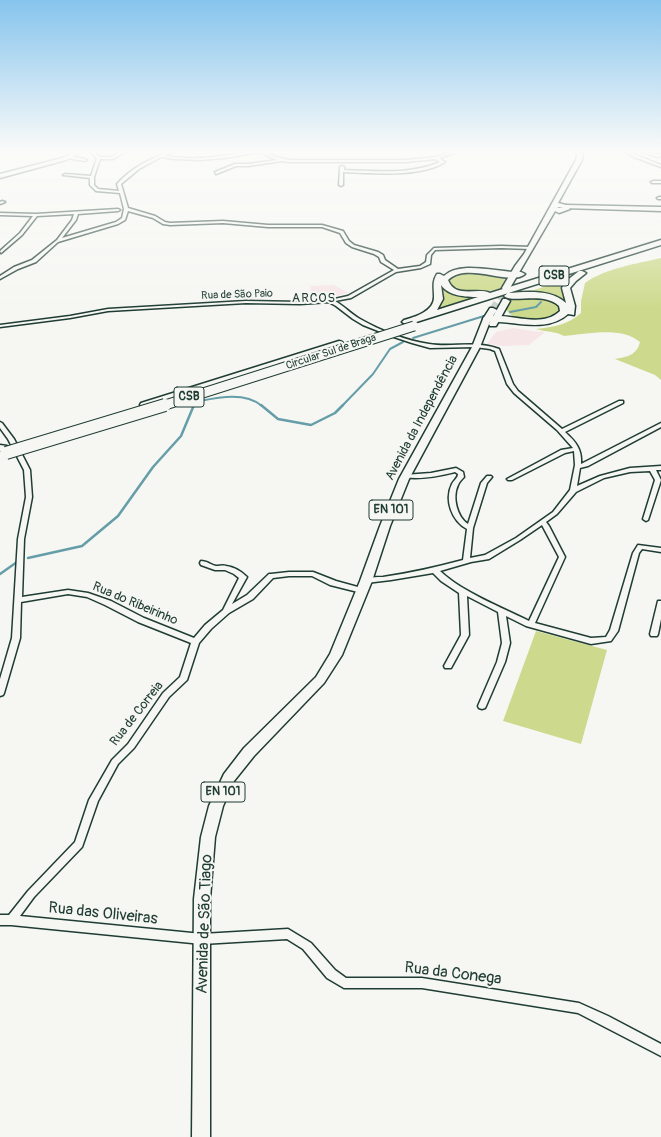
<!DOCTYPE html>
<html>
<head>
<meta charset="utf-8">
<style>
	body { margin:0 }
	canvas { display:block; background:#f6f6f2 }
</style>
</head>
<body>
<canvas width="661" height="1137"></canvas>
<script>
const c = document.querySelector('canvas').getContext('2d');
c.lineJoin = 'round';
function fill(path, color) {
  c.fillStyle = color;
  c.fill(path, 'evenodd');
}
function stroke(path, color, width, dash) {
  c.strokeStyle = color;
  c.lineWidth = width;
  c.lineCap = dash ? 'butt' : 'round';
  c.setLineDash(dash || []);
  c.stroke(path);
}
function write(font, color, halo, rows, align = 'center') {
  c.font = font + ' Pangolin,sans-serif';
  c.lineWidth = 4;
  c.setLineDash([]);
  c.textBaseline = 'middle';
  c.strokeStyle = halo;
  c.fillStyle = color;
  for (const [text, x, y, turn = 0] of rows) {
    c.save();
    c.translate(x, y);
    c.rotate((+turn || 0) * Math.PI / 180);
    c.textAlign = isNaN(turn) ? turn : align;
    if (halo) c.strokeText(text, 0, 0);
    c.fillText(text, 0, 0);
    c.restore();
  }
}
const built = new Path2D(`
	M 334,285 L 349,293 L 332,297 L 333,294 L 312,293 L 310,286 Z
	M 513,328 L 532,331 L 545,332 L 529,345 L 504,346 L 487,344 L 496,332 Z`);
const green = new Path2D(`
	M 661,258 L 661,380 L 655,375 L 615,359 C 627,357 637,355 640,342 C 621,326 587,334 564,336 C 556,331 545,332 536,329 C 553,327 568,325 581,313 L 581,301 L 585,283 C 606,268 636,264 661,258 Z
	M 467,272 L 496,275 L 506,280 L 503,288 C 485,293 465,294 449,284 L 450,278 Z
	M 568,279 C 559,287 565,297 568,307 L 528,292 Z
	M 441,285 L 446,289 L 480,296 L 437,311 C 445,303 445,296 441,285 Z
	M 526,296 L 551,299 L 562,308 L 560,314 C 554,316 547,320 541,320 C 530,321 511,320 506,309 L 510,301 Z
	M 536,631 L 607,650 L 581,744 L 503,721 Z`);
const streamFar1 = new Path2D(`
	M 510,312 L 536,307 L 541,302
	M 413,338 L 484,316
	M 193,406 L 195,402 C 216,398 244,391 262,406
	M 342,406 L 373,374 L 390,349 L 403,342`);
const stream = new Path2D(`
	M 261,405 L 278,419 L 311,425 L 335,413 L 343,405
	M 28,558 L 82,546 L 118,516 L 153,467 L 181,436 L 194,405
	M 0,574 L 17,562`);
const primaryTunnel = new Path2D(`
	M 493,310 L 506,288`);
const street = new Path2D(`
	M 88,150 L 92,150 L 100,157 L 111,157 L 124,150 L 129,150 L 113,159 L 100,159 L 94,177 L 94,185 L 98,189 L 119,191 L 117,184 C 132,167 151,159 171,150 L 176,150 L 164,156 C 185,159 206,159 227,155 C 240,153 252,150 265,150 L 263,151 L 276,157 L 289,160 L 406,160 L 436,157 L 457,150 L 463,150 L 439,158 L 445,162 C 420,178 372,173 343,172 L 343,185 L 341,186 L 339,185 L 340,167 L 342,166 L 344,167 L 344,170 C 376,171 410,175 440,162 L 435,159 L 406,162 L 289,162 L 282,161 L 248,166 L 236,166 L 216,174 L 215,172 L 235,164 L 248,164 L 277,160 L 260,152 L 225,158 L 200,160 L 174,159 L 161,157 L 139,169 L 121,184 L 128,208 L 155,216 L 165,222 L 170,223 L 223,221 L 268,225 L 322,225 L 343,231 L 349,241 L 354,245 L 378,252 L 383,255 L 385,260 L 398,269 L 420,266 L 426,262 L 427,255 L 434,248 L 501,246 L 532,247 L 532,249 L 531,249 L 501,248 L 435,250 L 431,255 L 430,264 L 421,268 L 396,272 L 351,298 L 335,301 C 344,306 351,314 360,319 C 379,330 407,341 429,344 C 452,348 476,340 499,349 L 513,384 L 518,391 L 562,429 L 619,401 L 623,401 L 623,403 L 565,432 C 576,442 582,449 581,464 L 661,423 L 661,427 L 588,466 L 580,468 L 577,486 L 600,476 L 630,468 L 661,466 L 661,470 L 656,470 L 661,480 L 648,520 L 646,521 L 643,519 L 655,480 L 650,471 L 630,472 L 604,478 L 576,492 L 557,514 L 546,522 L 549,526 L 565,557 L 535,623 L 591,638 L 606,637 L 610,630 L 633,553 L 638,545 L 661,548 L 661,552 L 642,549 L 639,553 L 618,631 L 611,641 L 591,644 L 526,626 L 506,616 L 510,643 L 505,662 L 486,706 L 485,708 L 482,709 L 479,708 L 478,706 L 497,662 L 502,643 L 498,612 L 467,596 L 469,635 L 451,668 L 445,668 L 444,666 L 461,635 L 459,593 L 441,581 L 433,573 L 391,580 L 366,583 L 362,581 C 367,577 377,577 383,577 C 410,573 437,567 463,560 L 467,529 C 452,521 444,500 452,484 C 454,480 458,478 458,474 L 455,472 C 439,476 420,480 404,477 L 403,476 L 404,475 L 431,473 L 456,468 L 463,472 L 464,477 C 462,479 459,482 458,485 C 452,497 457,517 468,524 L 481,483 L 487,476 L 491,476 L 492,477 L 487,483 L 473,528 L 470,558 L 485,555 L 516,538 L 553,512 L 570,490 L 575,465 L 574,451 L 565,453 L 512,480 L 508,480 L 507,479 L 561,450 L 573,448 L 557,430 L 514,393 L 507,384 L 495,351 L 490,349 L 475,347 L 430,348 L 412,343 L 391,336 L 363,325 L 353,319 L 336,306 L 329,302 L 300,304 L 246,303 L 108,311 L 70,318 L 0,327 L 0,325 L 70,316 L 108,309 L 246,301 L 300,302 L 330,300 L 348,296 L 394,270 L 381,262 L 379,257 L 374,254 L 352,247 L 346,243 L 340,233 L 322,227 L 268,227 L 223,223 L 170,225 L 163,224 L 153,218 L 128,211 L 125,220 L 118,224 L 58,242 L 36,262 L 18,269 L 0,279 L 0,276 L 14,267 L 32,260 L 57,240 L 72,220 L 74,214 L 37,216 L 22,235 L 1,253 L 0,251 L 20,233 L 33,216 L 0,215 L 0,213 L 36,214 L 118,209 L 120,210 L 118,211 L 78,214 L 76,220 L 62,238 L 116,222 L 122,218 L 124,209 L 120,193 L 96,191 L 90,185 L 90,178 L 63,175 L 65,174 L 91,176 L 97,158 ZM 542,525 L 559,557 L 529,621 C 501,607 462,592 440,571 L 471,562 L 489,559 L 520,540 Z
	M 623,150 L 628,150 L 636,155 L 661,165 L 661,167 L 634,157 Z
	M 637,150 C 645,150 654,156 661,154 L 661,156 L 657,157 Z
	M 68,156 L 85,159 L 87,160 L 85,161 L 67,158 Z
	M 653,181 L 661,181 L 661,183 L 652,183 L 651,182 Z
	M 659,197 L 661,197 L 661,199 L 658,199 L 657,198 Z
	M 2,201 L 5,202 L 0,204 L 0,202 Z
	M 0,422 L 2,423 L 14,439 L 30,470 L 32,497 L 24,539 L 22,597 L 68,590 L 88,593 L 111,601 L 144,618 L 194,638 L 205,625 L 223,610 L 239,578 L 234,574 L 225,570 L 215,570 L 201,565 L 200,563 L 201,561 C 207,561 211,565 216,566 C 220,566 223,565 226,566 C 234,567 242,572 247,577 L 232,604 L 247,595 L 269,574 L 271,574 L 289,572 L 313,572 L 336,581 L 365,589 L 366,591 L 365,593 L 362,593 L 330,585 L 312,576 L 289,576 L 273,578 L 253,599 L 229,613 L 211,629 L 199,643 L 187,680 L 169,697 L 134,748 L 118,764 L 98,801 L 82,847 L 34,897 L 20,916 L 202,934 L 288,929 L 311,943 L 335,970 L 346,978 L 422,978 L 579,1003 L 608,1016 L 661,1044 L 661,1056 L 578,1013 L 422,988 L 344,988 L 327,978 L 303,949 L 287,939 L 202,944 L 11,925 L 0,925 L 0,915 L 9,915 L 28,891 L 75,842 L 89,800 L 112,760 L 128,744 L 163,693 L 180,677 L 191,643 L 138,622 L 105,605 L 87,597 L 68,594 L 21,602 L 20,638 L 4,693 L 3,695 L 0,696 L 0,679 L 12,638 L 18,539 L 26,497 L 24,470 L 8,439 L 0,428 Z
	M 658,601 L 661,601 L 661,619 L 658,634 L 657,636 L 651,636 L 650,634 Z`);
const secondary = new Path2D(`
	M 79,150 L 85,150 L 66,160 L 0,178 L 0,174 L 62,158 Z
	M 566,205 L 661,207 L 661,211 L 564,208 L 563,207 Z`);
const primary = new Path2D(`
	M 575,150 L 581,150 L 583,155 L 582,160 L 558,203 L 566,205 L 570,209 L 559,213 L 555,211 L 510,288 L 506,290 L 503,290 L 502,288 L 515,266 L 524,254 L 576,160 L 577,155 ZM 559,207 L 563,208 L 557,208 Z
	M 503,299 L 506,299 L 510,301 L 496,326 L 490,326 L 489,324 Z
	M 490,308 L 493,308 L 497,310 L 491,319 L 480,347 L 409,479 L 390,526 L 372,581 L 342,655 L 324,683 L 254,756 L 234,781 L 223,806 L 215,837 L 210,899 L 210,1137 L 192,1137 L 194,899 L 201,837 L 209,806 L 224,774 L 244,748 L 316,677 L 330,654 L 360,581 L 380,526 L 399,479 L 472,347 L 483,319 Z`);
const highway = new Path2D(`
	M 661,240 L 661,245 L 410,324 L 407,325 L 402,322 L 404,320 C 415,317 435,311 434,296 C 434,287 432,282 437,274 L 440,274 L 444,276 C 460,260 500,273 521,272 L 525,274 C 510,287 468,261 448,280 C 455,299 478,287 490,293 ZM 441,285 C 449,296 465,297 478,297 L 437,310 L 443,299 Z
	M 579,271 L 582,271 L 586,273 L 576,281 L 570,288 L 575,306 L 574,315 L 568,314 C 546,334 513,320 487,322 L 483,319 L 484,317 C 508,311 540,330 560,311 L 559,306 C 543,291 513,304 504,296 L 508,293 C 527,292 551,289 566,303 L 562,288 L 565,282 Z
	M 339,341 L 342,342 L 344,344 L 342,346 L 149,407 L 141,407 L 140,405 L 141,403 Z
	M 0,445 L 7,446 L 9,448 L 7,450 L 0,451 Z`);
const highwayBridgeFar1 = new Path2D(`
	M 162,406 L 414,326`);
const highwayBridge = new Path2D(`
	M 6,453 L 165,405`);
const farStreetnames = [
	["Rua de São Paio",237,295,-2],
	["Circular Sul de Braga",331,352,-18]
];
const shields = [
	[554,276,30],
	[189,397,30],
	[391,510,44],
	[223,792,44]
];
const shieldNames = [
	["CSB",554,276],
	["CSB",189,397],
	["EN 101",391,510],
	["EN 101",223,792]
];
const farQuarternames = [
	["ARCOS",314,299]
];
const streetNames = [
	["Avenida da Independência",422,418,-62],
	["Rua do Ribeirinho",135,604,23],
	["Rua de Correia",137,714,-52]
];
const nearStreetnames = [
	["Rua das Oliveiras",103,914,6],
	["Avenida de São Tiago",205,924,-88],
	["Rua da Conega",453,974,7]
];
fill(built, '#f7e6e8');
fill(green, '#cdda8d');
stroke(streamFar1, '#659da8', 2);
stroke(stream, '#659da8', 2.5);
stroke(primaryTunnel, '#cbd1cc', 8, [8, 4]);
stroke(street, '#1f3d34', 3);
stroke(secondary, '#1f3d34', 3);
stroke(primary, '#1f3d34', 3);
stroke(highway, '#1f3d34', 3);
fill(street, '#f6f6f2');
fill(secondary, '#f6f6f2');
fill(primary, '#f6f6f2');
fill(highway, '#f6f6f2');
stroke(highwayBridgeFar1, '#1f3d34', 11, []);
stroke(highwayBridge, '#1f3d34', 14, []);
stroke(highwayBridgeFar1, '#f6f6f2', 9);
stroke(highwayBridge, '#f6f6f2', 12);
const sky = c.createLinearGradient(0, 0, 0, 309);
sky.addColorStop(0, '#86c4ed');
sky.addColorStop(0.49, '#fbfbf9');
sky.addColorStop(1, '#fbfbf900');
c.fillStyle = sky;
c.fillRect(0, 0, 661, 309);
write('11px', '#1f3d34', '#f6f6f2', farStreetnames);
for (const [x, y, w] of shields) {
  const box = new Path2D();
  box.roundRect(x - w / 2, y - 10, w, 20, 3);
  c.fillStyle = '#f6f6f2';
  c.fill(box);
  stroke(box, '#1f3d34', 1);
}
write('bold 12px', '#1f3d34', null, shieldNames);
c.letterSpacing = '1px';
write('13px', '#1f3d34', '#f6f6f2', farQuarternames);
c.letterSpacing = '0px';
write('13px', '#1f3d34', '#f6f6f2', streetNames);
write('16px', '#1f3d34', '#f6f6f2', nearStreetnames);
</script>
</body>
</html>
